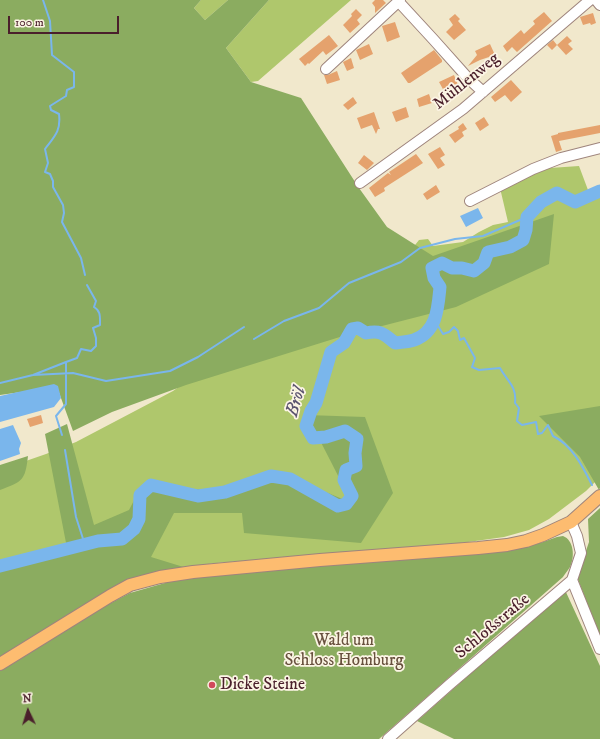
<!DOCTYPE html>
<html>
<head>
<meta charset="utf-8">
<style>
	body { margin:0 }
	#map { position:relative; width:600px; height:739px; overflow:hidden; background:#f1e8cc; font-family:"IM FELL DW Pica",serif }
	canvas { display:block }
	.north { position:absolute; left:8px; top:691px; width:40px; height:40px; -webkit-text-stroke:3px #fcf5e5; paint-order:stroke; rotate:356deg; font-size:11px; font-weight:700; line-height:16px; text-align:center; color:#4a1f2b }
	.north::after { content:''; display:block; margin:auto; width:14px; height:18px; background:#4a1f2b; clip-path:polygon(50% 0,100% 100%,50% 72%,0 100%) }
	.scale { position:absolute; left:8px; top:16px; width:111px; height:18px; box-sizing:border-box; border:2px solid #4a1f2b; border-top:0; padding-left:5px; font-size:12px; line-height:14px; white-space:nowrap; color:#4a1f2b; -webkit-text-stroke:3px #fcf5e5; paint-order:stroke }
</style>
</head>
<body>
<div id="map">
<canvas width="600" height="739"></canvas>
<div class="north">N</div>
<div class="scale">100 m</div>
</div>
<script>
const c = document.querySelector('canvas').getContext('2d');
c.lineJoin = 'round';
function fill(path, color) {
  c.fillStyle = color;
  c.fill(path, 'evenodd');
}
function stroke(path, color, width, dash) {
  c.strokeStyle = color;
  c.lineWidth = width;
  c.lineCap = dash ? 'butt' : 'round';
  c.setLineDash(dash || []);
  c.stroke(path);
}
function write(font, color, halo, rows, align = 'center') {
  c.font = font + ' "IM FELL DW Pica",serif';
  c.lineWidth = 3.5;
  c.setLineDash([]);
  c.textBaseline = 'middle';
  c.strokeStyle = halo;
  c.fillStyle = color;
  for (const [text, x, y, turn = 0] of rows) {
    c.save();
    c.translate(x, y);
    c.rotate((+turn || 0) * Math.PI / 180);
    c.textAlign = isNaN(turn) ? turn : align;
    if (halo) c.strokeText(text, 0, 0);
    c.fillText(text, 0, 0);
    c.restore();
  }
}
const green = new Path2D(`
	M 201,0 L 228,0 L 205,20 L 194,8 Z
	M 269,0 L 351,0 L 258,81 L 251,82 L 226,48 Z
	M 579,166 L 588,190 L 600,186 L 600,477 L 586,491 L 549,519 L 529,530 L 504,537 L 454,544 L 217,563 L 161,570 L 0,657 L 0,470 L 46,454 L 76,442 L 173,391 L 201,371 L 411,250 L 419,240 L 428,239 L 433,246 L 463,242 L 479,232 L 493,225 L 508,222 L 500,188 L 550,168 Z`);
const forest = new Path2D(`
	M 0,0 L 201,0 L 194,8 L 205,20 L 228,0 L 269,0 L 226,48 L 251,82 L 301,98 L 359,188 L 387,227 L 433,256 L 554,214 L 549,264 L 456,307 L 343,336 L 186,385 L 112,412 L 73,431 L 57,387 L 0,395 Z
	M 600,406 L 600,488 L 599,490 L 580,457 L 539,416 Z
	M 307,415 L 365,417 L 393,493 L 361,543 L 244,533 L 242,513 L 174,513 L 151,557 L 190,569 L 159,575 L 0,658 L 0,571 L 67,548 L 45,434 L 67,424 L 94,525 L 129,510 L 139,491 L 213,489 L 275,471 L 352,503 Z
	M 28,456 C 25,481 23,481 0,490 L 0,465 Z
	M 600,508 L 600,636 L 577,577 L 589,542 L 588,519 Z
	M 563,536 C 574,540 575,557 570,567 C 568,570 565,574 563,577 L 379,739 L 0,739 L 0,671 L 88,615 L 130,593 L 172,581 L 197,576 L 511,550 L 543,542 L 557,537 Z
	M 565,590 L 600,666 L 600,739 L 454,739 L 417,721 Z`);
const water = new Path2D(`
	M 478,208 L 483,218 L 466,227 L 460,216 Z
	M 54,384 L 58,386 L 61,398 L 54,407 L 0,422 L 0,396 Z
	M 13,425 L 21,443 L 19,449 L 20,454 L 0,461 L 0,429 Z`);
const stream = new Path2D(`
	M 43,0 L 50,21 L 52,55 L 74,72 L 74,87 L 67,90 L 66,96 L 50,106 L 51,110 L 59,114 C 61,131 55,136 45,149 L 48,163 L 45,172 L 50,174 L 53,181 L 53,187 L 63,205 L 64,213 L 62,222 L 81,258 L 85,275
	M 435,321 L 443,334 L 449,332 L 454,327 L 458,331 L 460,340 L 464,338 L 475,358 L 472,367 L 479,370 L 500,368 C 507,381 517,386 515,403 L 519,408 L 517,421 L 522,425 L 536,422 L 538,434 L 542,433 L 548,425 L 553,436 C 572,445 583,467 592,485
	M 254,339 L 284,321 L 319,308 L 349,283 L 401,262 L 420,248 L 455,239 L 483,236 L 527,217
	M 33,375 L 73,373 L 106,381 L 170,371 L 198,357 L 244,327
	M 0,383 L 33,375 L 66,362
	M 62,435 L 56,416 L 66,404 L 66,362 L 77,358 L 81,349 L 91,351 L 96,346 L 96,338 L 93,328 L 100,325 C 100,317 101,311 94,307 L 96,301 L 87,285
	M 65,450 L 76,517 L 85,545`);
const river = new Path2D(`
	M 0,566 L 98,541 L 122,539 L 134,529 L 139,519 L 140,495 L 151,485 L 198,496 L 225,492 L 271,476 L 290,479 L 338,506 L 346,504 L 352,496 L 344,480 L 346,470 L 356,466 L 355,453 L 357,439 L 345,431 L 326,437 L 313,438 L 306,426 L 311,411 L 316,403 L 331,352 L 344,343 L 352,329 L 358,328 L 366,333 C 381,330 384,334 395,343 C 401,342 408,342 414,340 C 437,332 438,308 440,287 L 434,278 L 432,268 L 442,263 L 452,268 L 462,268 L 474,271 L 484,263 L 488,252 L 510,247 L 523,240 L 526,230 L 527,217 L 541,202 L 557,193 L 575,202 L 600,191`);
const building = new Path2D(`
	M 375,0 L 383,0 L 386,3 L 375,13 L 375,7 L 372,3 Z
	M 356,9 L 362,15 L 357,20 L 360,24 L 350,33 L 343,25 L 352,16 L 351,14 Z
	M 544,12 L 552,21 L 517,52 L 512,47 L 507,52 L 503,46 L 521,30 L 524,34 L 535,24 L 533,21 Z
	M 593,13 L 596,23 L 591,25 L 590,23 L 583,25 L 580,17 Z
	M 455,14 L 460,19 L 458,21 L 466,30 L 454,40 L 446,32 L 453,25 L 449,19 Z
	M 395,22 L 400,37 L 387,42 L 382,26 Z
	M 329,35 L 338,46 L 326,55 L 323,51 L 309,64 L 308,63 L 305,66 L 299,59 Z
	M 567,36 L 572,41 L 568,44 L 573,49 L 566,55 L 557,45 L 552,50 L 547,45 L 553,40 L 557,45 Z
	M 369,44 L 373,54 L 360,60 L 356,50 Z
	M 490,44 L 495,55 L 480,60 L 468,66 L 477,55 L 475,51 Z
	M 434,50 L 442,60 L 442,62 L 410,83 L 408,83 L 401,73 Z
	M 351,58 L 354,68 L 347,71 L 343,62 Z
	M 337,71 L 340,80 L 327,84 L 324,75 L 328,75 Z
	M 454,75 L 458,85 L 444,91 L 439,82 Z
	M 511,80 L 522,92 L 511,102 L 505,95 L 495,102 L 491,97 Z
	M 429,94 L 432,103 L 419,107 L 417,99 Z
	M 353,97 L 357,103 L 348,110 L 343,105 Z
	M 406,107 L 409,117 L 396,122 L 392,112 Z
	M 374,112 L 380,129 L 378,129 L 376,134 L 372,125 L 361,129 L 357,118 Z
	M 484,117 L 489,125 L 480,131 L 475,123 Z
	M 463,123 L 467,129 L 462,132 L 464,136 L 455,143 L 449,135 L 459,129 L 458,127 Z
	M 600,125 L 600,133 L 559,141 L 562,150 L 556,152 L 551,136 L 558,134 L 558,133 Z
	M 440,147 L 445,155 L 440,158 L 445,165 L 438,169 L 428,154 Z
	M 416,154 L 423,163 L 384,188 L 385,191 L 375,197 L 369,188 L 388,173 L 391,175 L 389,172 Z
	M 364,155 L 374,163 L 367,170 L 358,163 Z
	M 436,185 L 440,192 L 427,200 L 423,194 Z
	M 41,415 L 43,423 L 30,427 L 27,419 Z`);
const minor = new Path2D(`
	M 596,0 L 600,5
	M 398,1 L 433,39 L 467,77 L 483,92
	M 326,69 L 400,0
	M 360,183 L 463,109 L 590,0
	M 470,201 L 533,169 L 561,158 L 600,148
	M 572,580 L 600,649
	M 388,739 L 449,685 L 572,580 L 581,553 L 577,536 L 571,522`);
const major = new Path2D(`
	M 0,664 L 110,596 L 130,585 L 160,577 L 193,572 L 320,560 L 478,548 L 507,545 L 526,541 L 543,535 L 571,522 L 600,496`);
const markers = [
	[212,685,4,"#d1495b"]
];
const streetNames = [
	["Mühlenweg",467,82,-39],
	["Schloßstraße",493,627,-40]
];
const parkNames = [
	["Wald um",344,641],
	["Schloss Homburg",344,661]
];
const poiNames = [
	["Dicke Steine",220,685]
];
const waterNames = [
	["Bröl",297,402,-73]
];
fill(green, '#afc76c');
fill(forest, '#8bac60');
fill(water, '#7ab6ec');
stroke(stream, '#7ab6ec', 2);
stroke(river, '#7ab6ec', 13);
fill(building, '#e5a26d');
stroke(minor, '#9e847c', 12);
stroke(major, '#9e847c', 14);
stroke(minor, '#fff', 10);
stroke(major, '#fdbc70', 12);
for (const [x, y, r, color] of markers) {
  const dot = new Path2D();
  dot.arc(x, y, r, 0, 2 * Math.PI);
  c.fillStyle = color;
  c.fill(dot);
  stroke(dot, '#fcf5e5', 1.5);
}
write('17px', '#4a1f2b', '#fcf5e5', streetNames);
write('17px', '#68513e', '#fcf5e5', parkNames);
write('17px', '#4a1f2b', '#fcf5e5', poiNames, 'left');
write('italic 18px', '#5b546f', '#fcf5e5', waterNames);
</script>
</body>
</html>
